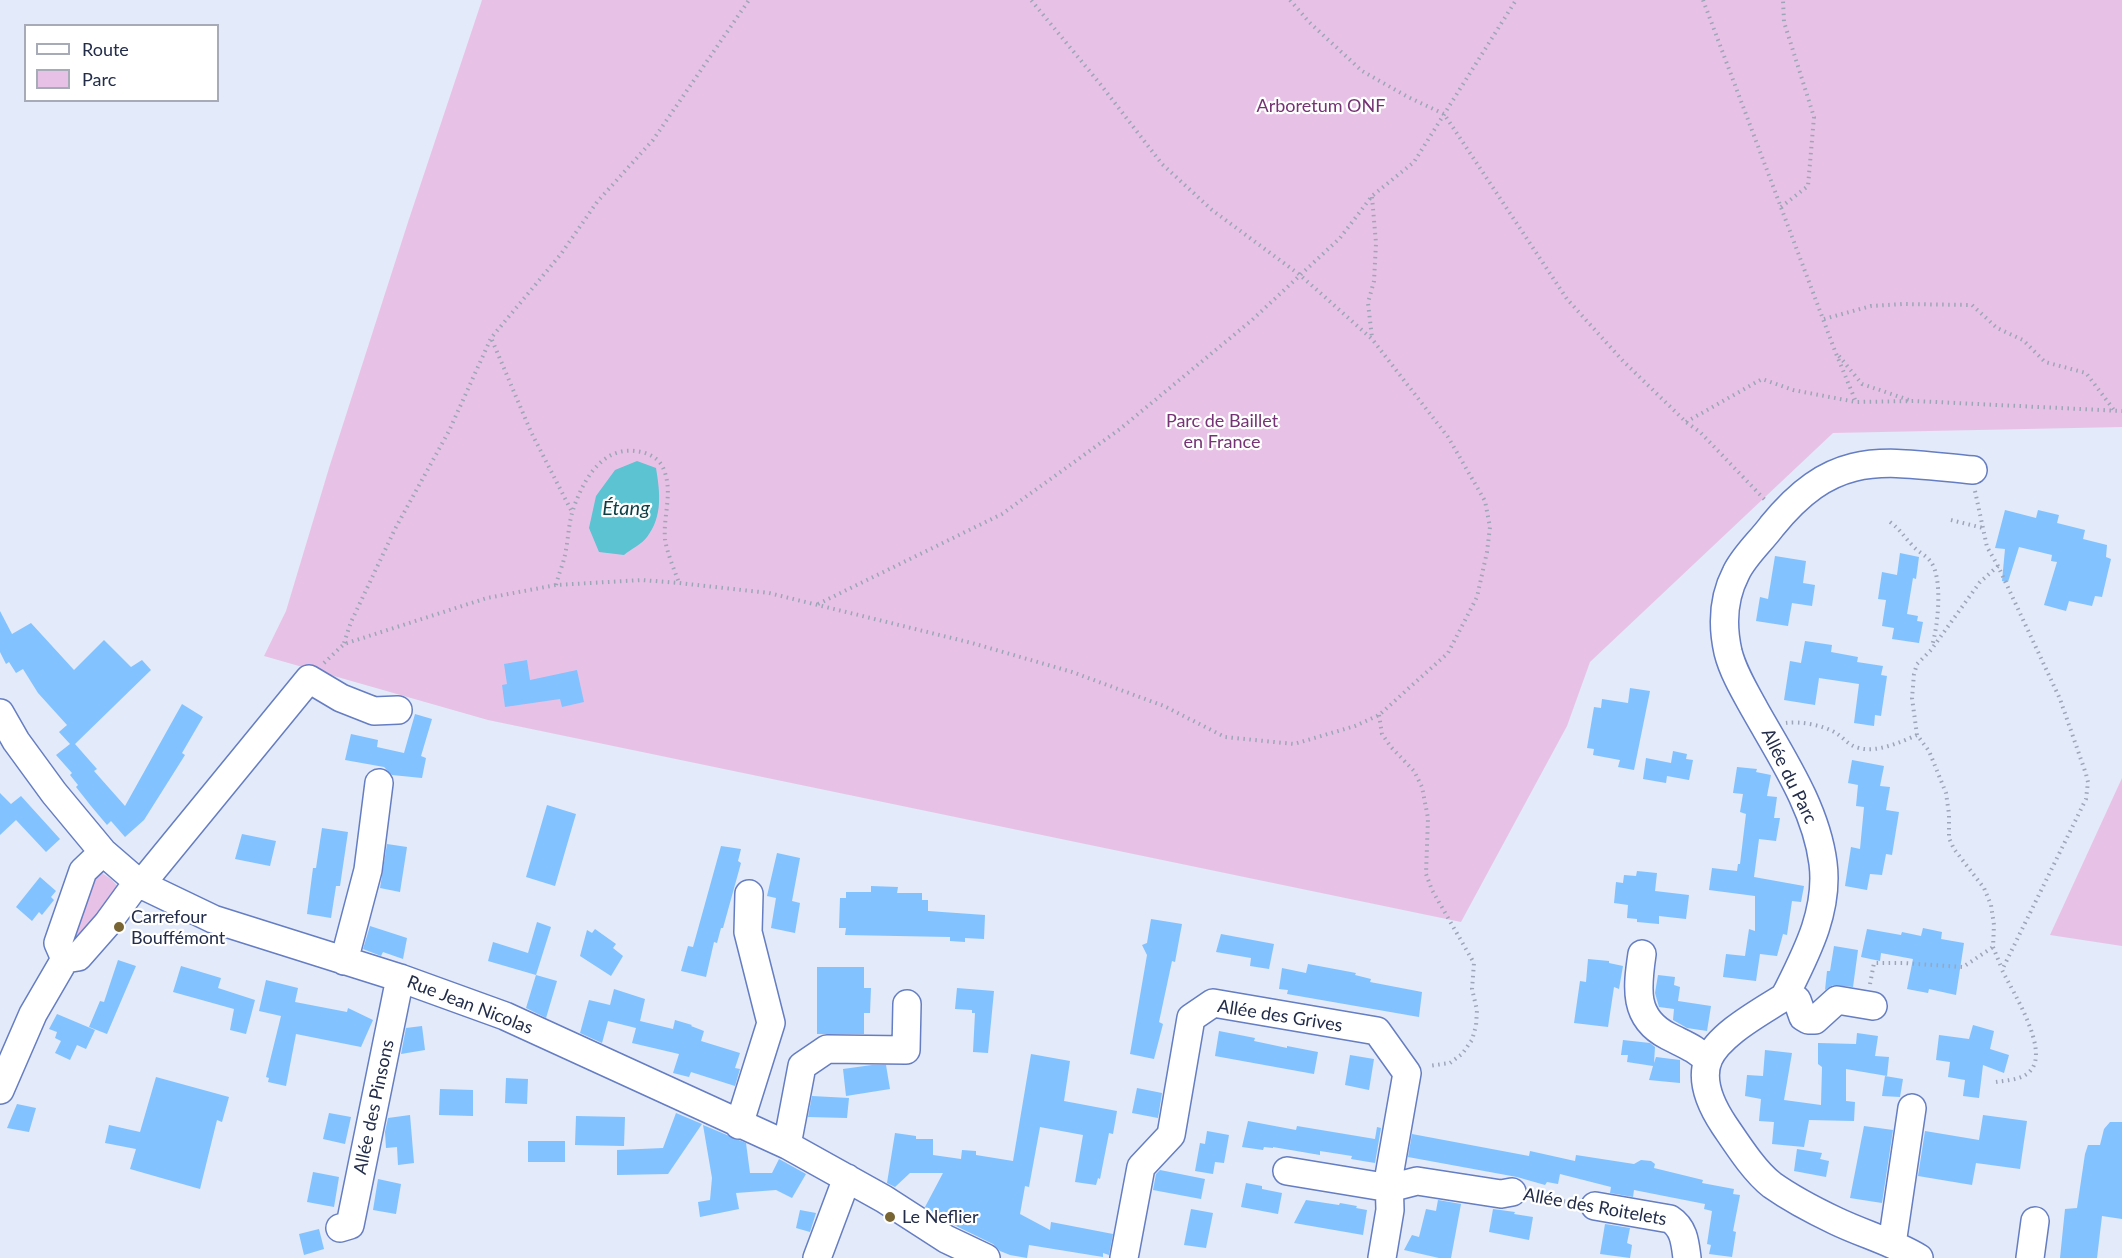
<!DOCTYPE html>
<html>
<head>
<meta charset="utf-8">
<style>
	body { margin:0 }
	#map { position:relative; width:2122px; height:1258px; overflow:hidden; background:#e3eaf9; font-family:Lato,sans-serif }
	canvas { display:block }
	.legend { position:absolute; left:24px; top:24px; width:195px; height:78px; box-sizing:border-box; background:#fff; border:2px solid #a7abb7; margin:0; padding:8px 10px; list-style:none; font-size:18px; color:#232d4a }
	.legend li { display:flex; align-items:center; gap:12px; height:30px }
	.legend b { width:30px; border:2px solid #a7abb7 }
</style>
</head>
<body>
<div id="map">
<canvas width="2122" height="1258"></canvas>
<ul class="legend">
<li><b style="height:8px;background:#fff"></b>Route</li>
<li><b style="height:16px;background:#e8c2e6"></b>Parc</li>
</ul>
</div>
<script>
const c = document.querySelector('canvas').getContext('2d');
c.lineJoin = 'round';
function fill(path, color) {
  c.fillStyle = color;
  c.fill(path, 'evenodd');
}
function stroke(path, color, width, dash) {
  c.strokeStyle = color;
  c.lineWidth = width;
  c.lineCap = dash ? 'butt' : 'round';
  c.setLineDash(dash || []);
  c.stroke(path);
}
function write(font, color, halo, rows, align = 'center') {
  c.font = font + ' Lato,sans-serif';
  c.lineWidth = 4.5;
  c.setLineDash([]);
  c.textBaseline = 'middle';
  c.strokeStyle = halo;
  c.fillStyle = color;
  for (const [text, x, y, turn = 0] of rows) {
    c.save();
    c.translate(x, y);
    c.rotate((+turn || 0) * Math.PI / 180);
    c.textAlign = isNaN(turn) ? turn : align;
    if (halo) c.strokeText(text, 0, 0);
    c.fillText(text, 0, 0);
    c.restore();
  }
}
const green = new Path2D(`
	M 482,0 L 2122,0 L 2122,427 L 1833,433 L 1590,662 L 1567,726 L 1461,922 L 488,720 L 264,656 L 286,611 L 329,468 L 409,219 Z
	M 2122,778 L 2122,946 L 2050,935 Z
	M 102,873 L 111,879 L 121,890 L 81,942 L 70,937 L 88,883 Z`);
const water = new Path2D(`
	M 637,461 L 656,468 C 660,492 663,516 647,537 C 642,544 631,549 624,555 L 599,552 L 589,528 L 596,496 L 615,470 Z`);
const building = new Path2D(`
	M 2005,510 L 2036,518 L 2038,510 L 2059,515 L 2057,523 L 2085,530 L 2083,539 L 2107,545 L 2106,557 L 2111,559 L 2102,597 L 2095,596 L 2092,606 L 2069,601 L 2066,611 L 2044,605 L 2057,562 L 2051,561 L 2052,555 L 2019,547 L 2008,582 L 2002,581 L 2005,549 L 1995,548 Z
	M 1900,553 L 1919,557 L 1916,579 L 1913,578 L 1907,614 L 1918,616 L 1917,621 L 1923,622 L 1919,643 L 1892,639 L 1894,628 L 1882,626 L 1886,600 L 1878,599 L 1882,572 L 1897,575 Z
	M 1775,556 L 1806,561 L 1803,583 L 1815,585 L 1812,606 L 1792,603 L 1788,626 L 1756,621 L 1760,597 L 1768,599 Z
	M 0,611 L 12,634 L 31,623 L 74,670 L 104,640 L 131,667 L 142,660 L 151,670 L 75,744 L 97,769 L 94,771 L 125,806 L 182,704 L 203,717 L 182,753 L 185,755 L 144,820 L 125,837 L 111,821 L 107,825 L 91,806 L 76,787 L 78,785 L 70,775 L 72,773 L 56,755 L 70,744 L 59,732 L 67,725 L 38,693 L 23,669 L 16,673 L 9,662 L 6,664 L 0,652 Z
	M 1805,641 L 1832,645 L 1831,652 L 1858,657 L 1857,662 L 1883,666 L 1881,675 L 1887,676 L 1881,716 L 1875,715 L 1874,726 L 1854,723 L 1859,684 L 1819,678 L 1815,705 L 1784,700 L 1790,661 L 1801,663 Z
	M 527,660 L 530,680 L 577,670 L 584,702 L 562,707 L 560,699 L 505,707 L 502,685 L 507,684 L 504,664 Z
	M 1630,688 L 1650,691 L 1634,770 L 1618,767 L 1620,760 L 1593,755 L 1594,749 L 1587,748 L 1594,707 L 1601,708 L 1602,699 L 1628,703 Z
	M 415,714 L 432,719 L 421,756 L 426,758 L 422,778 L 392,775 L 384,767 L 345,760 L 351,734 L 378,740 L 377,747 L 404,753 Z
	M 1673,751 L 1687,754 L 1686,759 L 1693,760 L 1689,780 L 1667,776 L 1666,783 L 1643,779 L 1646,758 L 1671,763 Z
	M 1852,760 L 1884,766 L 1880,786 L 1890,787 L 1886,810 L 1899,812 L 1892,855 L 1886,854 L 1882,875 L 1870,874 L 1867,890 L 1845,886 L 1851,847 L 1860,849 L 1864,807 L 1856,806 L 1858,785 L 1848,783 Z
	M 1737,767 L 1757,769 L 1756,772 L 1771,775 L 1767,796 L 1777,797 L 1774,818 L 1780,818 L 1776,841 L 1759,839 L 1754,877 L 1804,886 L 1801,902 L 1792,901 L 1787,935 L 1783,934 L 1777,956 L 1760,954 L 1756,981 L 1723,977 L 1726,954 L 1745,956 L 1749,929 L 1755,931 L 1755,896 L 1709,890 L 1712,868 L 1737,871 L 1738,864 L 1740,864 L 1746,814 L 1740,812 L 1743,794 L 1733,793 Z
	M 0,793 L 11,804 L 21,796 L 60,839 L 46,852 L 16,820 L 0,835 Z
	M 547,805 L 576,814 L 555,886 L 526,877 Z
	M 322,828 L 348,832 L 340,886 L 336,886 L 331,918 L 307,914 L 313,868 L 316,868 Z
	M 242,834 L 276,841 L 270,866 L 235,859 Z
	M 387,844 L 407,847 L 400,892 L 380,888 Z
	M 721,846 L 741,849 L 738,861 L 741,863 L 723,928 L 721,928 L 717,943 L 714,942 L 706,977 L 681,971 L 688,946 L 693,947 Z
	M 777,853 L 800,858 L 792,901 L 800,903 L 795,933 L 771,928 L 776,898 L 767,896 Z
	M 1637,871 L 1657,873 L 1655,891 L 1689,895 L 1686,919 L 1659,916 L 1659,924 L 1637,922 L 1637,919 L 1627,918 L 1628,905 L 1614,903 L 1616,882 L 1623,883 L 1624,875 L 1636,876 Z
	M 40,877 L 56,891 L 51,897 L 54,900 L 42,915 L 39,912 L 32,921 L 16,907 Z
	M 871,886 L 898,887 L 897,893 L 922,893 L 922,900 L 928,900 L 928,911 L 985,915 L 984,939 L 965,938 L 965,942 L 950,941 L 950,937 L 845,935 L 846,928 L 839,928 L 840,898 L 846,898 L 846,892 L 871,892 Z
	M 1151,919 L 1182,924 L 1175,962 L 1172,961 L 1159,1022 L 1163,1024 L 1154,1059 L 1130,1054 L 1147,955 L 1142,945 L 1147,943 Z
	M 537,922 L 551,927 L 536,975 L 488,961 L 493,942 L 528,953 Z
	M 370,926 L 407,938 L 403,959 L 383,952 L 381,956 L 363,949 Z
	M 1923,928 L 1942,932 L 1941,939 L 1964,943 L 1956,995 L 1929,989 L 1928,993 L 1907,989 L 1913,959 L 1881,953 L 1880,961 L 1861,957 L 1867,929 L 1901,935 L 1902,932 L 1921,936 Z
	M 595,929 L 616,944 L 613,948 L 623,956 L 611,976 L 580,956 L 587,930 L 592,933 Z
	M 1221,934 L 1274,944 L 1269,969 L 1250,966 L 1251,958 L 1216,952 Z
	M 1834,946 L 1858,950 L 1853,987 L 1833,985 L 1825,990 L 1827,971 L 1830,971 Z
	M 1588,959 L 1609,961 L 1609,963 L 1623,966 L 1619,989 L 1614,987 L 1608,1027 L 1574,1023 L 1580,981 L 1586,982 Z
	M 118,960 L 136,966 L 107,1034 L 89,1027 L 100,1001 L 104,1002 Z
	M 1308,964 L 1356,973 L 1355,975 L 1371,979 L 1370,982 L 1422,992 L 1419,1017 L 1287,994 L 1288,990 L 1279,989 L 1282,968 L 1306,973 Z
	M 181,966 L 221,978 L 218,988 L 255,1000 L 246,1034 L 230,1030 L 234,1009 L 173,992 Z
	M 817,967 L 864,967 L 864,988 L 871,988 L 870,1013 L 864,1013 L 864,1034 L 817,1034 Z
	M 536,975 L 557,981 L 546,1018 L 526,1008 Z
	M 1658,975 L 1675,977 L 1674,985 L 1680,987 L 1678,1001 L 1711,1006 L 1707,1031 L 1687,1028 L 1673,1020 L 1674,1009 L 1659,1007 L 1655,993 Z
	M 266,980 L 298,988 L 295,1002 L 347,1012 L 348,1008 L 373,1020 L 361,1047 L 296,1034 L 286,1086 L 268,1082 L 269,1078 L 266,1077 L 281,1016 L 259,1011 Z
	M 957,988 L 994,991 L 988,1053 L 973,1052 L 975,1013 L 972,1013 L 972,1010 L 955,1009 Z
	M 614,989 L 645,999 L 640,1021 L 673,1029 L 675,1020 L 692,1025 L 691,1026 L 704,1031 L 701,1041 L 740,1053 L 735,1068 L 740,1069 L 735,1086 L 691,1072 L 689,1077 L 673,1073 L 679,1054 L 632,1043 L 636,1028 L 608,1021 L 602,1043 L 580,1033 L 589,1000 L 610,1005 Z
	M 57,1014 L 95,1030 L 86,1049 L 77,1045 L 70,1060 L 55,1053 L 61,1041 L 55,1038 L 57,1032 L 49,1029 Z
	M 1973,1025 L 1994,1031 L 1990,1049 L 2009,1055 L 2004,1073 L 1983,1065 L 1979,1098 L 1963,1096 L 1965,1080 L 1948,1077 L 1950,1062 L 1936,1060 L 1939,1035 L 1969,1039 Z
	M 422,1026 L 425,1050 L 401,1054 L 406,1028 Z
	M 1219,1031 L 1255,1038 L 1254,1041 L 1287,1048 L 1287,1046 L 1318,1052 L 1314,1074 L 1215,1056 Z
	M 1857,1033 L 1878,1036 L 1875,1056 L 1889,1057 L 1887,1076 L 1846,1069 L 1846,1101 L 1855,1102 L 1854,1121 L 1809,1120 L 1804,1147 L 1772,1144 L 1774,1122 L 1759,1121 L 1761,1099 L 1745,1096 L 1747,1075 L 1763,1076 L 1765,1050 L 1792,1053 L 1784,1100 L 1821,1105 L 1822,1067 L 1818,1064 L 1818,1043 L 1856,1044 Z
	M 1623,1040 L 1650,1043 L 1655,1047 L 1654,1063 L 1656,1057 L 1680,1060 L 1680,1083 L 1649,1080 L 1653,1066 L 1627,1062 L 1628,1055 L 1621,1055 Z
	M 1031,1054 L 1070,1061 L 1064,1101 L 1117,1111 L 1113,1134 L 1109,1133 L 1100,1179 L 1098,1178 L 1096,1185 L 1075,1182 L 1083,1135 L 1040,1127 L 1029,1187 L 1025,1186 L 1020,1214 L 1050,1230 L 1051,1222 L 1113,1234 L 1109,1255 L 1103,1253 L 1103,1257 L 1029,1245 L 1027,1258 L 1010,1255 L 1000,1251 L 993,1244 L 954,1225 L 925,1207 L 943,1173 L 910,1173 L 895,1187 L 887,1183 L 895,1133 L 916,1136 L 916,1139 L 933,1139 L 933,1155 L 961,1159 L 962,1150 L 976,1151 L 976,1155 L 1013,1161 Z
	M 1350,1055 L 1374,1059 L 1369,1090 L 1345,1085 Z
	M 872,1065 L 886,1065 L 890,1089 L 846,1096 L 843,1069 Z
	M 1885,1076 L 1903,1079 L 1900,1097 L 1882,1096 Z
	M 156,1077 L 229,1097 L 222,1122 L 217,1120 L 200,1189 L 130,1169 L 136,1149 L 105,1143 L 109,1125 L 140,1132 Z
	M 506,1078 L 528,1079 L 527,1104 L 505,1103 Z
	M 1137,1088 L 1162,1093 L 1158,1118 L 1132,1113 Z
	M 440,1089 L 473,1090 L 473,1116 L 439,1115 Z
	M 812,1096 L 849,1098 L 847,1118 L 808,1117 Z
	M 17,1104 L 36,1108 L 29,1132 L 7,1128 Z
	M 329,1113 L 351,1117 L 345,1144 L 323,1139 Z
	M 676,1113 L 702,1124 L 668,1174 L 617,1175 L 617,1150 L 663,1148 Z
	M 410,1115 L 414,1163 L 398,1165 L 397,1147 L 386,1148 L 385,1132 L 388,1118 Z
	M 1983,1115 L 2027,1121 L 2020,1169 L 1976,1163 L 1972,1185 L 1918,1176 L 1925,1131 L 1979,1140 Z
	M 576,1116 L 625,1117 L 624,1146 L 575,1145 Z
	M 1248,1121 L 1296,1130 L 1297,1126 L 1375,1139 L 1377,1127 L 1381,1128 L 1375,1163 L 1351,1159 L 1352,1156 L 1320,1151 L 1320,1155 L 1273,1147 L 1273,1148 L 1264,1147 L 1263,1150 L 1242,1147 Z
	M 2110,1122 L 2122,1122 L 2122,1219 L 2102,1216 L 2097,1258 L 2060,1258 L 2065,1209 L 2077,1208 L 2085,1154 L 2088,1145 L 2100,1145 L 2104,1129 Z
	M 703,1125 L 746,1143 L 750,1173 L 772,1173 L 779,1159 L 806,1174 L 792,1198 L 776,1190 L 736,1193 L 739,1209 L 700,1217 L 698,1202 L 710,1200 L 712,1178 Z
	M 1864,1126 L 1893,1130 L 1882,1203 L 1850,1198 Z
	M 1207,1131 L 1229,1135 L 1224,1163 L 1215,1162 L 1213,1174 L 1195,1171 L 1200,1143 L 1205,1144 Z
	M 1412,1134 L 1529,1156 L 1530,1151 L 1575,1161 L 1576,1155 L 1634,1164 L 1641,1160 L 1651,1161 L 1655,1164 L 1654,1168 L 1703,1180 L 1702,1183 L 1734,1189 L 1733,1194 L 1740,1195 L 1733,1231 L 1736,1232 L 1732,1257 L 1709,1254 L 1711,1245 L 1707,1244 L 1712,1211 L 1704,1209 L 1705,1204 L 1634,1190 L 1633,1197 L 1610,1193 L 1611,1187 L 1560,1174 L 1558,1184 L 1547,1182 L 1545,1185 L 1517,1177 L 1408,1157 Z
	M 528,1141 L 565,1141 L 565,1162 L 528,1162 Z
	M 1797,1149 L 1822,1153 L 1820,1159 L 1829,1161 L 1826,1177 L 1794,1171 Z
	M 1160,1170 L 1205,1179 L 1201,1199 L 1153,1190 L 1156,1174 Z
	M 313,1172 L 339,1177 L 334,1207 L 307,1202 Z
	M 378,1179 L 401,1184 L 396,1214 L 373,1210 Z
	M 1246,1183 L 1262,1186 L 1262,1189 L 1282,1193 L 1278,1214 L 1241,1207 Z
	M 1306,1200 L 1339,1205 L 1340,1203 L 1357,1206 L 1356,1208 L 1367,1210 L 1363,1235 L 1294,1223 Z
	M 1438,1200 L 1461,1204 L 1451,1258 L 1439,1258 L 1404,1250 L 1412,1235 L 1419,1237 L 1426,1209 L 1436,1211 Z
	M 1191,1209 L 1213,1213 L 1206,1248 L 1184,1245 Z
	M 1493,1209 L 1515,1212 L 1514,1214 L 1533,1217 L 1529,1240 L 1489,1232 Z
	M 800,1210 L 816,1213 L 810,1232 L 796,1228 Z
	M 1605,1224 L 1630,1228 L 1627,1243 L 1632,1245 L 1630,1258 L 1600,1254 Z
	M 319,1229 L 324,1249 L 304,1255 L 299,1234 Z`);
const path = new Path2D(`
	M 1290,0 L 1309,22 L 1362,71 L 1408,97 L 1444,114 L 1567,299 L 1623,361 L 1686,422 L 1700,432 L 1767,502
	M 1703,0 L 1835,351 L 1856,402
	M 1372,197 L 1376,243 L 1374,281 L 1368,303 L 1372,338
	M 1781,207 L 1808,186 L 1814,117 L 1784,22 L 1783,0
	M 1824,319 L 1871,306 L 1903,304 L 1972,305 L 1997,328 L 2023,340 L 2045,362 L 2086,373 L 2114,410
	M 492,340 L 531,432 L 572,512
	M 1839,356 L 1862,384 L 1909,400
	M 1686,422 L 1762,379 L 1793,390 L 1856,402 L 1915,401 L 2122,411
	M 1975,491 L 1987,547 L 1998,566 L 2060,699 L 2086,774 L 2088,782 L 2086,799 L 2002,970 C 2013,992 2049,1049 2031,1070 C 2023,1080 2008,1080 1996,1082
	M 1951,520 L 1983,528
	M 1890,522 C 1901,530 1904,537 1913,546 C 1918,552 1926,555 1931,562 C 1943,579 1938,626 1932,646
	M 1998,566 L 1980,582 L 1931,650 L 1917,664 L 1914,674 L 1912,698 L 1917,735 L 1929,751 L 1946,793 L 1949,814 L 1949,838 L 1954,849 L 1984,888 L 1991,905 L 1994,925 L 1993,947 L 2002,969
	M 556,585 C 558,576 562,567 564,559 C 568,544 568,528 572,513 C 581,484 600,447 635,451 C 647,452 660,458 664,470 C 673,493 663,516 665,539 C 667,553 674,569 679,583
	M 818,604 L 1002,514 L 1120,429 L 1252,320 L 1340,238 L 1372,196 L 1414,162 L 1516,0
	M 344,643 L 351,622 L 395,529 L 449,431 L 491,338 L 561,254 L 597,202 L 653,140 L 749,0
	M 324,663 L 344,644 L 487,598 L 556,585 L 642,580 L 679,583 L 769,593 L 972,643 L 1072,672 L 1164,706 L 1225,737 L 1294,744 L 1355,726 L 1379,715 L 1448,653 L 1477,597 L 1487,552 L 1490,527 L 1485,501 L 1448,437 L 1372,339 L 1300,275 L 1212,210 L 1162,164 L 1101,85 L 1031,0
	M 1379,715 L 1382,734 L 1391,747 L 1414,771 L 1422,787 L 1428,818 L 1426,874 L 1432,890 L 1474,963 L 1472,989 L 1477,1010 L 1476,1026 L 1472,1040 L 1462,1054 L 1450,1063 L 1428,1066
	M 1786,723 C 1800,721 1823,725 1836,733 C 1844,738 1849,746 1859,748 C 1877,753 1901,742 1917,735
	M 1870,984 L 1874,963 L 1903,963 L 1963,967 L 1993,947
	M 1534,1196 L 1574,1203`);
const minor = new Path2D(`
	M 0,713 L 16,741 L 54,793 L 103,852 L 140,884 L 213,919 L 400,978 L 505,1016 L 787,1145 L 884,1199 L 946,1239 L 986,1258
	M 1642,954 C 1637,988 1633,1018 1668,1036 C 1683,1044 1696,1048 1708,1061
	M 65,959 L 78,957 L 107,924 L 131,891 L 147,877 L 309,679 L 341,698 L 374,711 L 398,710
	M 65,959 L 58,943 L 83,871 L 103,852
	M 344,961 L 368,870 L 379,783
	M 1787,992 L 1797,1000 L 1803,1017 L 1808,1020 L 1815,1020 L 1837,1000 L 1873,1006
	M 0,1090 L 33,1014 L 65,959
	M 739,1125 L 771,1023 L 748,932 L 749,894
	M 787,1145 L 802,1066 L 827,1049 L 906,1050 L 907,1004
	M 1287,1171 L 1390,1188 L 1417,1181 L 1501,1194 L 1512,1192
	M 1595,1206 L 1670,1219 C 1684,1228 1685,1242 1687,1258
	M 340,1228 L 350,1225 L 400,978
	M 1892,1244 L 1912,1108
	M 817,1258 L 847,1178
	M 1124,1258 L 1141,1167 L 1171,1135 L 1191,1018 L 1213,1003 L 1377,1031 L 1407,1073 L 1389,1176 L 1390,1210 L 1382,1258
	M 1919,1258 C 1893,1242 1863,1234 1836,1221 C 1817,1212 1789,1197 1772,1185 C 1754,1171 1737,1144 1724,1125 C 1712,1107 1700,1082 1708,1060 C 1719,1034 1761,1012 1784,997 L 1787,992 C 1807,952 1829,910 1823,863 C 1816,808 1782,758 1755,710 C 1745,692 1733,672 1728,652 C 1722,625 1723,598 1736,573 C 1744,556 1761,541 1772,526 C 1836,447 1884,462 1973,470
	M 2030,1258 L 2035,1221`);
const markers = [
	[119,927,6,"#796534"],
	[890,1217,6,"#796534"]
];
const parkNames = [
	["Arboretum ONF",1321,106],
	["Parc de Baillet",1222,421],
	["en France",1222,442]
];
const streetNames = [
	["Allée du Parc",1789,776,64],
	["Rue Jean Nicolas",470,1005,21],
	["Allée des Grives",1280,1016,9],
	["Allée des Pinsons",374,1107,-78],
	["Allée des Roitelets",1595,1207,10]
];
const poiNames = [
	["Carrefour",131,917],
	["Bouffémont",131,938],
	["Le Neflier",902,1217]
];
const waterNames = [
	["Étang",626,509]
];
fill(green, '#e8c2e6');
fill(water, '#5bc3d2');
fill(building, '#82c2ff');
stroke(minor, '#657dc2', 30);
stroke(path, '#9da5b9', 4, [1.5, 4.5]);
stroke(minor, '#fff', 27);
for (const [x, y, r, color] of markers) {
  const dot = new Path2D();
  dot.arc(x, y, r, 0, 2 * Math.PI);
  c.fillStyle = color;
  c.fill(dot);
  stroke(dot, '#fff', 2);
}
write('18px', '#753274', '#fff', parkNames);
write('18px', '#232d4a', '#fff', streetNames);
write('18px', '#232d4a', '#fff', poiNames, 'left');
write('italic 20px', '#0d3e45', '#fff', waterNames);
</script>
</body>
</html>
